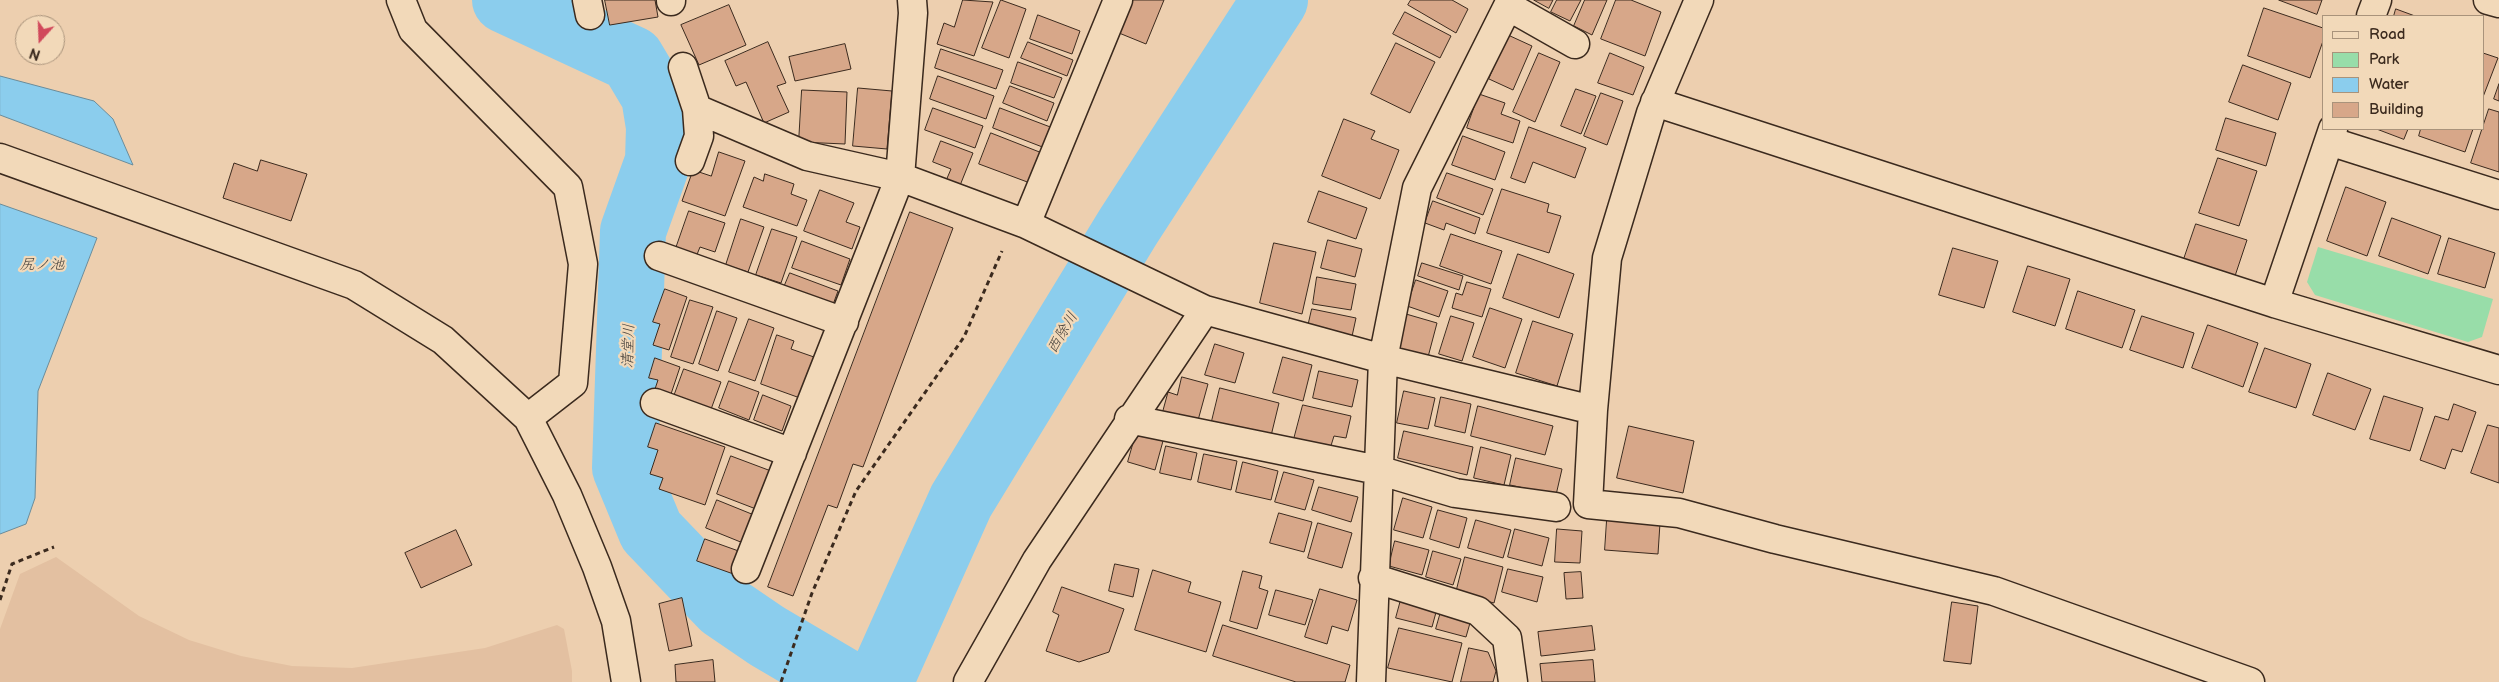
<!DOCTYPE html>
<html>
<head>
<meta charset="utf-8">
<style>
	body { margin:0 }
	#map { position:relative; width:2499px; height:682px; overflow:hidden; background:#edcfaf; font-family:"Balsamiq Sans",sans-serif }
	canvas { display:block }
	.legend { position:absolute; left:2322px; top:15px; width:162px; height:115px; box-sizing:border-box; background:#f2d9b9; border:1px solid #a9937b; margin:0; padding:6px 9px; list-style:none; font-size:15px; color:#3b2a1e }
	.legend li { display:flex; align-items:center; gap:10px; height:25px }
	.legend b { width:25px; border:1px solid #a9937b }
	.north { position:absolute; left:15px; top:15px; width:50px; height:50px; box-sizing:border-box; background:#f2d9b9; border:1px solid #a9937b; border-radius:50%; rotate:200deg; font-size:14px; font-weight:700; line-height:20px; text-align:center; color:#3b2a1e }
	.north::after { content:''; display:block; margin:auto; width:18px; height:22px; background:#d1495b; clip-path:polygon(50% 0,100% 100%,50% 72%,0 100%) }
</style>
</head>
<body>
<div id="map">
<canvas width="2499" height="682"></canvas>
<ul class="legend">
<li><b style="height:6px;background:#f2d9b9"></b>Road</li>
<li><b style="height:14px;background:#98dda9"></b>Park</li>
<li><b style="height:14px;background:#8bcded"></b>Water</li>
<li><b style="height:14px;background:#d7a789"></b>Building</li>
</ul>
<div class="north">N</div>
</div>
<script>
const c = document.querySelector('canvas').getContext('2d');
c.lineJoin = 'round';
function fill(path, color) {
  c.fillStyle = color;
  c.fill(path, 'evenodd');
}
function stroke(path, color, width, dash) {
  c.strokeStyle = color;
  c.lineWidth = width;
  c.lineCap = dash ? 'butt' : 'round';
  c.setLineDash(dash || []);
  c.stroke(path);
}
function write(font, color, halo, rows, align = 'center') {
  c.font = font + ' "Balsamiq Sans","Klee One",sans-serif';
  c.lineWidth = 4.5;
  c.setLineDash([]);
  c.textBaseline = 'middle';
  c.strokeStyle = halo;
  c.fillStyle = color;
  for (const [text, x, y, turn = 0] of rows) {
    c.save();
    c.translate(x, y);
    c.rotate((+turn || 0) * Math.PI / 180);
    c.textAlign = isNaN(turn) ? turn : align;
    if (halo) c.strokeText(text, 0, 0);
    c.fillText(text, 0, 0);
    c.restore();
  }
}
const built = new Path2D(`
	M 56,557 L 139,616 L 189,640 L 241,656 L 292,666 L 352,668 L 485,648 L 557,625 L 564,629 L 572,671 L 572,682 L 0,682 L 0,629 L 20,574 Z`);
const green = new Path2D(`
	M 2318,247 L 2493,299 L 2482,337 L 2468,342 L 2315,295 L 2307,282 Z`);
const water = new Path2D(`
	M 0,76 L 94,101 L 113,119 L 133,165 L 0,115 Z
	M 0,204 L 97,238 L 38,391 L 35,498 L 26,524 L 0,534 Z`);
const river = new Path2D(`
	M 505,0 L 632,59 L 654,96 L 659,127 L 658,161 L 633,231 L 625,468 L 651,531 L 723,606 L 767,636 L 845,682
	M 880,682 L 961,501 L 1128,227 L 1275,0`);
const building = new Path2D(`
	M 605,0 L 655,0 L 658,17 L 610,25 Z
	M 963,0 L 993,2 L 974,56 L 937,44 L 944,23 L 954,27 Z
	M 1001,0 L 1026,9 L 1009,58 L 982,48 Z
	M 1133,0 L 1164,0 L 1146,44 L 1119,33 Z
	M 1411,0 L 1452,0 L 1468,9 L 1456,33 L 1408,5 Z
	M 1534,0 L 1553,0 L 1549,8 Z
	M 1557,0 L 1581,0 L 1570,21 L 1551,12 Z
	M 1585,0 L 1607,0 L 1592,35 L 1574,26 Z
	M 1616,0 L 1631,0 L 1661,12 L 1645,56 L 1601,39 Z
	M 2279,0 L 2322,0 L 2317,14 Z
	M 729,5 L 746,45 L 699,65 L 681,25 Z
	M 2264,8 L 2323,28 L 2323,41 L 2310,78 L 2248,56 Z
	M 2396,9 L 2415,16 L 2394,16 Z
	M 1405,12 L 1451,36 L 1440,58 L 1393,34 Z
	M 1038,15 L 1080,31 L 1072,54 L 1030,39 Z
	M 1508,35 L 1532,46 L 1513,90 L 1489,79 Z
	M 768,42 L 786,83 L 777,86 L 789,112 L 764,123 L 746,82 L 736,86 L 725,61 Z
	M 1028,42 L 1073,60 L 1067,76 L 1021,58 Z
	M 1396,43 L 1435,62 L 1410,113 L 1371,94 Z
	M 845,44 L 851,69 L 795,81 L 789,57 Z
	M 941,49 L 1003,70 L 996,89 L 935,68 Z
	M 1539,53 L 1560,62 L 1535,122 L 1513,112 Z
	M 1610,53 L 1644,67 L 1633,95 L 1598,83 Z
	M 2483,53 L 2498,58 L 2483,97 Z
	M 1018,62 L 1062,78 L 1054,98 L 1011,83 Z
	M 2243,65 L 2291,83 L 2278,120 L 2229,102 Z
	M 938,76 L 994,96 L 986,119 L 930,99 Z
	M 2499,84 L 2499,101 L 2494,99 Z
	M 1010,86 L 1054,103 L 1047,121 L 1003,103 Z
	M 858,88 L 892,91 L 887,149 L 853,146 Z
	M 1576,89 L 1596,96 L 1581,134 L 1561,126 Z
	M 802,90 L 847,92 L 845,144 L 799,142 Z
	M 1601,93 L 1623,101 L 1607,145 L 1584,136 Z
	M 1479,94 L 1505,103 L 1501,114 L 1520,121 L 1513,143 L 1467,128 Z
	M 933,108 L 983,126 L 975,148 L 925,130 Z
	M 1000,108 L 1053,128 L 1045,148 L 993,128 Z
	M 2489,109 L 2499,112 L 2499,172 L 2471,163 Z
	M 2226,118 L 2276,133 L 2266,166 L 2216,150 Z
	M 1344,119 L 1375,131 L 1371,139 L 1399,150 L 1380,199 L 1322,176 Z
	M 1529,127 L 1586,148 L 1575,178 L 1533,162 L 1525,183 L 1511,178 Z
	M 2377,129 L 2408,129 L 2404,139 Z
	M 2421,129 L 2473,129 L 2465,152 L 2419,136 Z
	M 991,133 L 1042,153 L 1030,183 L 979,164 Z
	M 1463,136 L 1505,152 L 1495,180 L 1452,165 Z
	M 941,141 L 973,153 L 959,188 L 945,183 L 951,169 L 933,162 Z
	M 719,152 L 745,161 L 725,216 L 682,201 L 693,170 L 711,176 Z
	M 2218,158 L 2257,171 L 2239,226 L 2199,213 Z
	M 261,160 L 307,174 L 291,221 L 223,198 L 234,163 L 257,171 Z
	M 1447,173 L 1493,189 L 1483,215 L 1437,198 Z
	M 765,174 L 794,184 L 791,194 L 807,200 L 797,226 L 743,207 L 754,177 L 763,181 Z
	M 2346,187 L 2386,202 L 2367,256 L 2327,241 Z
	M 1502,189 L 1549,204 L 1547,212 L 1561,216 L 1549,253 L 1487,233 Z
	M 820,190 L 854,203 L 846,222 L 860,227 L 852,249 L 804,231 Z
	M 1319,191 L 1367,208 L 1356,239 L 1308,222 Z
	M 1433,201 L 1480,218 L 1475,234 L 1446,223 L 1444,230 L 1425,223 Z
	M 689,211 L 725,223 L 715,252 L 700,247 L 694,262 L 674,254 Z
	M 910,212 L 953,228 L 863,467 L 853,464 L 837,508 L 828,505 L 793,596 L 768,587 Z
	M 2392,218 L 2441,236 L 2428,274 L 2379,256 Z
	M 741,219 L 764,227 L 748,272 L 726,265 Z
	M 2196,224 L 2247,240 L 2235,276 L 2184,259 Z
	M 772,229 L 797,237 L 781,283 L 756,275 Z
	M 1451,234 L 1502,251 L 1491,284 L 1440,266 Z
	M 2449,238 L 2495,253 L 2485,288 L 2438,274 Z
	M 1328,240 L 1362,249 L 1355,277 L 1321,268 Z
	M 802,241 L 850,259 L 841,285 L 792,268 Z
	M 1274,243 L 1316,252 L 1302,314 L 1260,303 Z
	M 1953,248 L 1998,261 L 1984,308 L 1939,295 Z
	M 1518,254 L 1574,274 L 1559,318 L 1503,298 Z
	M 1422,263 L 1463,276 L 1459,290 L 1418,276 Z
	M 2028,266 L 2070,279 L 2055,326 L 2013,312 Z
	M 790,273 L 838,291 L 831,310 L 782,292 Z
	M 1317,277 L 1356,284 L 1351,310 L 1313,304 Z
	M 1416,280 L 1448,291 L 1439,317 L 1407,306 Z
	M 1467,282 L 1491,289 L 1482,317 L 1452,308 L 1456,293 L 1462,295 Z
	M 665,289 L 687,297 L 669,350 L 653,345 L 660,324 L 653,322 Z
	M 2078,291 L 2135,310 L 2122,348 L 2066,329 Z
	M 690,300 L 713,307 L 693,364 L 671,357 Z
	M 1490,308 L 1522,319 L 1505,368 L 1473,357 Z
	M 1312,309 L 1356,318 L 1351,341 L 1307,331 Z
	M 717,311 L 737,318 L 718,371 L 699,364 Z
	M 1406,314 L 1437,323 L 1428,357 L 1396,348 Z
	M 1451,316 L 1474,323 L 1462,361 L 1439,354 Z
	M 2142,316 L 2194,333 L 2183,368 L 2130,350 Z
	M 749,319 L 774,328 L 755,381 L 729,372 Z
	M 1533,321 L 1573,334 L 1557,386 L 1516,373 Z
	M 2208,325 L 2258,343 L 2243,387 L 2192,368 Z
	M 777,335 L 794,341 L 791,349 L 814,357 L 800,398 L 761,384 Z
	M 1215,344 L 1244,353 L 1235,383 L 1205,375 Z
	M 2265,348 L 2311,364 L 2296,408 L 2249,392 Z
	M 1283,357 L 1312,365 L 1303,401 L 1273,393 Z
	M 655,358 L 680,367 L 670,397 L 654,392 L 658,380 L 649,378 Z
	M 684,369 L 721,382 L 710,412 L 673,399 Z
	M 1319,371 L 1358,380 L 1352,407 L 1313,398 Z
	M 2328,373 L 2371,389 L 2355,430 L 2313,415 Z
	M 1182,377 L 1208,384 L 1197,424 L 1162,414 L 1168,392 L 1177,395 Z
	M 729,381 L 759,392 L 749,420 L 719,408 Z
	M 1220,388 L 1279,403 L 1270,440 L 1211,425 Z
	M 1404,391 L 1435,398 L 1428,429 L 1397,423 Z
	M 763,395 L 791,406 L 782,431 L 754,420 Z
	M 2384,396 L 2423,408 L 2410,451 L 2370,439 Z
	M 1441,397 L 1471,404 L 1465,433 L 1435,426 Z
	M 2454,404 L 2476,412 L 2462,452 L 2452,449 L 2445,469 L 2420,460 L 2435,416 L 2448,420 Z
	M 1303,405 L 1351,416 L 1346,438 L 1334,436 L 1329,452 L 1293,443 Z
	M 1478,406 L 1553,426 L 1545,455 L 1471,436 Z
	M 656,423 L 725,447 L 705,505 L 659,489 L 663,478 L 650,474 L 658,450 L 648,447 Z
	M 2488,425 L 2499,428 L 2499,483 L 2471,473 Z
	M 1629,426 L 1694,441 L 1683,493 L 1617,478 Z
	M 1404,431 L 1473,447 L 1467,475 L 1398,458 Z
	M 1136,434 L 1163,441 L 1155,470 L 1128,462 Z
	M 1166,446 L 1197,453 L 1191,480 L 1160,473 Z
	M 1481,447 L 1511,455 L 1504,485 L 1474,478 Z
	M 1204,454 L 1237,461 L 1231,490 L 1198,482 Z
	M 731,456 L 771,471 L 756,509 L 717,494 Z
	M 1516,458 L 1562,469 L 1556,495 L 1510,485 Z
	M 1243,462 L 1278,471 L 1271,500 L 1236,492 Z
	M 1284,472 L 1314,480 L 1305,510 L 1275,502 Z
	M 1319,487 L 1358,497 L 1351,522 L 1312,510 Z
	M 1403,498 L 1432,507 L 1423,538 L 1394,530 Z
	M 717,500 L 759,517 L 748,545 L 706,528 Z
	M 1438,510 L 1467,518 L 1459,548 L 1430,539 Z
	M 1279,513 L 1312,522 L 1304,552 L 1270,543 Z
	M 1476,520 L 1511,530 L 1503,558 L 1468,548 Z
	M 1607,520 L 1660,523 L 1658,554 L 1605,550 Z
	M 1318,523 L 1352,533 L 1342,568 L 1308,558 Z
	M 1515,529 L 1549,538 L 1542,566 L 1508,557 Z
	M 1557,529 L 1582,531 L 1580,563 L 1555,562 Z
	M 456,530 L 472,565 L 421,588 L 405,553 Z
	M 705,539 L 747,554 L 739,576 L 697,561 Z
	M 1395,541 L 1429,550 L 1422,575 L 1389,566 Z
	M 1433,551 L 1461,559 L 1453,585 L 1426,577 Z
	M 1465,557 L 1503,567 L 1494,603 L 1456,593 Z
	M 1115,564 L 1139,569 L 1133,597 L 1109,591 Z
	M 1508,569 L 1543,577 L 1537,602 L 1502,592 Z
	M 1153,570 L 1191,582 L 1188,592 L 1221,602 L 1206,652 L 1135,630 Z
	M 1243,571 L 1262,576 L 1259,588 L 1268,591 L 1257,629 L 1230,621 Z
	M 1581,572 L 1583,598 L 1566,599 L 1564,573 Z
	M 1062,587 L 1124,609 L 1109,652 L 1079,662 L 1046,651 L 1059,615 L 1053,612 Z
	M 1320,589 L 1357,600 L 1348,631 L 1332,626 L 1327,644 L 1305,637 Z
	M 1276,590 L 1313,600 L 1305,625 L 1269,615 Z
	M 1402,596 L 1438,605 L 1432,627 L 1396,618 Z
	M 682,598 L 692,646 L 669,651 L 659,604 Z
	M 1952,602 L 1978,606 L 1971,664 L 1944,661 Z
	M 1442,608 L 1472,616 L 1466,637 L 1436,629 Z
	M 1223,625 L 1350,665 L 1345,682 L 1296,682 L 1213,656 Z
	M 1592,626 L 1595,650 L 1541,656 L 1538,632 Z
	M 1399,628 L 1462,643 L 1452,682 L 1388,668 Z
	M 1469,648 L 1488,652 L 1496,671 L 1493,682 L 1461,682 Z
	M 713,660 L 715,682 L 676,682 L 675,665 Z
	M 1593,660 L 1595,682 L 1542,682 L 1540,664 Z`);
const path = new Path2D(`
	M 0,600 L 12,564 L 54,547
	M 781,682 L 812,593 L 856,491 L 964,337 L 1002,251`);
const minor = new Path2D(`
	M 401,0 L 413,30 L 568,187 L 583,264 L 573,383 L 528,418
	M 587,0 L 590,15
	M 671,0 L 671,1
	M 912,0 L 913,13 L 900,177 L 1026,224
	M 1699,0 L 1651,113 L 1607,258 L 1593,410 L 1588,504 L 1679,513 L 1775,539 L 1994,591 L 2250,682
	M 2488,0 L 2499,3
	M 1508,6 L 1575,44
	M 2371,16 L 2377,0
	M 683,67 L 697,109 L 699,136 L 690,161
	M 1655,102 L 2274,303 L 2499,370
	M 697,109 L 807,156 L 900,177 L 746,569
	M 2329,141 L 2499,195
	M 0,158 L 354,285 L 443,340 L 528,418 L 567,495 L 597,567 L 616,621 L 626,682
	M 659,256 L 844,322
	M 2274,303 L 2333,129
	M 1205,310 L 1383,359 L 1593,410
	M 655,403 L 792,453
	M 1129,419 L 1378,470 L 1455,493 L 1556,507
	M 1373,578 L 1478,611 L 1507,638 L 1513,682
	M 968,682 L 1037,560 L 1205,310 L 1026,224 L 1118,0
	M 1371,682 L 1383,359 L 1417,188 L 1511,0`);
const waterNames = [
	["尻ノ池",42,265],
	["西除川",1063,333,-59],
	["清堂川",629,346,-88]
];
fill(built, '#e3c0a1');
fill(green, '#98dda9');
fill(water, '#8bcded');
stroke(water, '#6b8c9a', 1);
stroke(river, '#8bcded', 66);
fill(building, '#d7a789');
stroke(building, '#3b2a1e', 1);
stroke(minor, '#3b2a1e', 31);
stroke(path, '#3b2a1e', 3, [5, 4]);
stroke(minor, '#f2d9b9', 28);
write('italic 15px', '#47423d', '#f2d9b9', waterNames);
</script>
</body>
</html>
